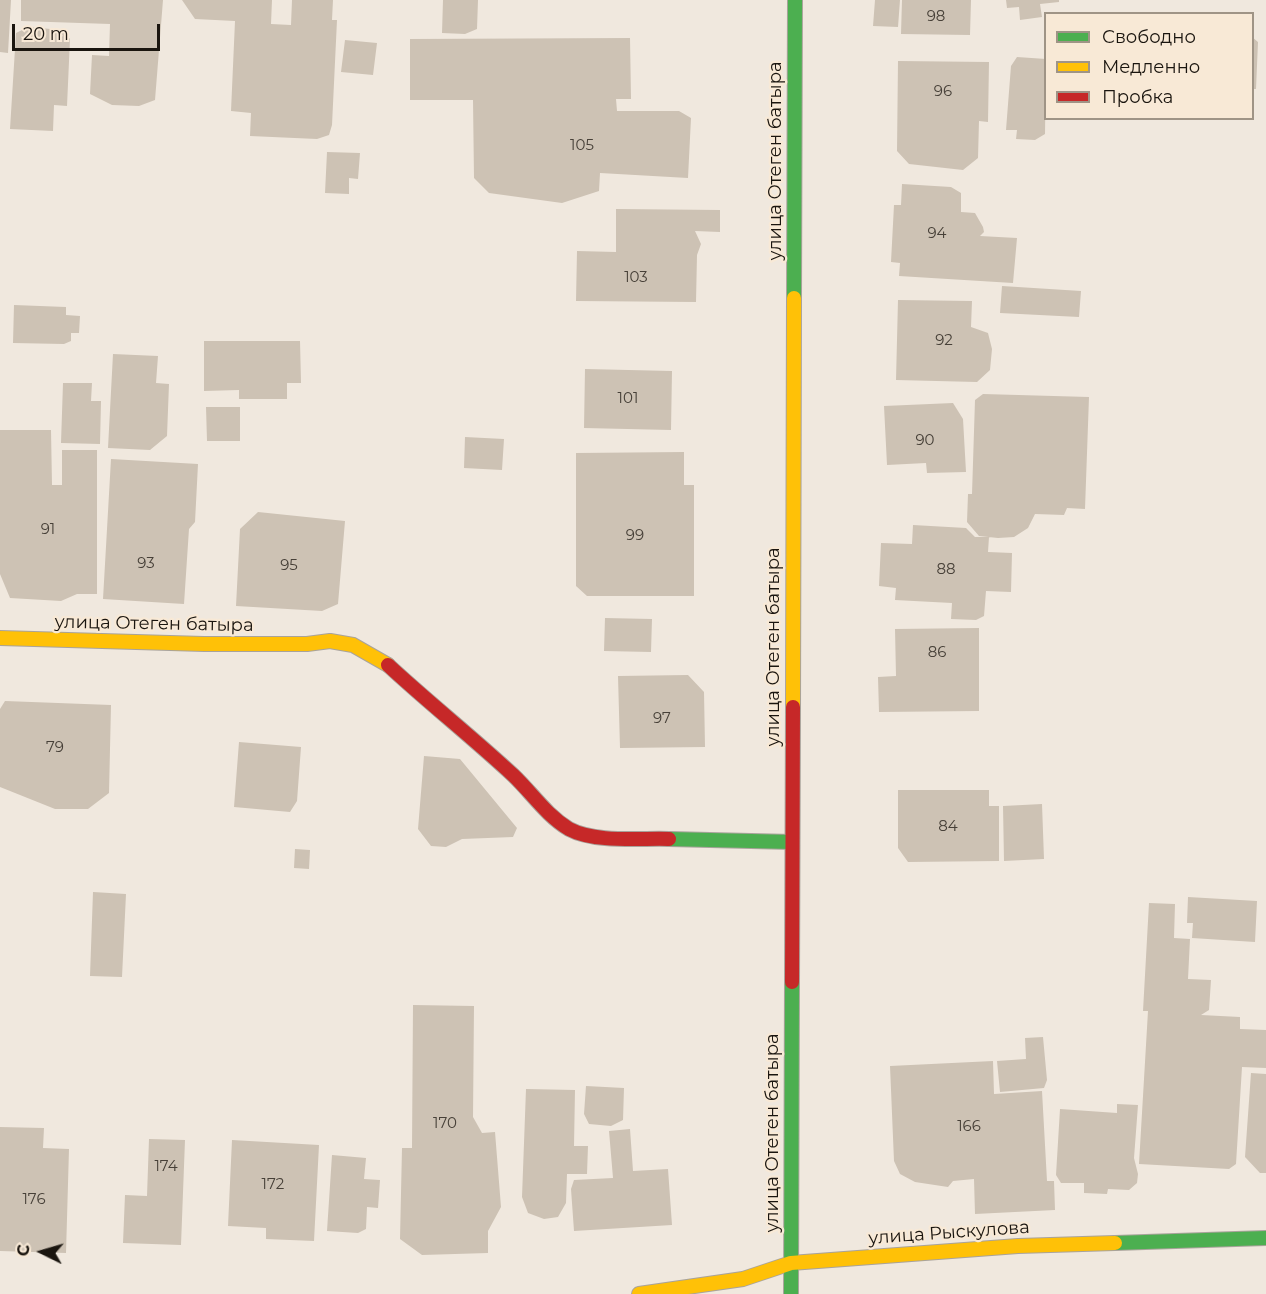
<!DOCTYPE html>
<html>
<head>
<meta charset="utf-8">
<style>
	body { margin:0 }
	#map { position:relative; width:1266px; height:1294px; overflow:hidden; background:#f0e8de; font-family:Montserrat,sans-serif }
	canvas { display:block }
	.legend { position:absolute; left:1044px; top:12px; width:210px; height:108px; box-sizing:border-box; background:#f8e9d6; border:2px solid #9f9486; margin:0; padding:8px 10px; list-style:none; font-size:18px; color:#1a150f }
	.legend li { display:flex; align-items:center; gap:12px; height:30px }
	.legend b { width:30px; border:2px solid #9f9486 }
	.north { position:absolute; left:12px; top:1222px; width:60px; height:60px; -webkit-text-stroke:4px #f8e9d6; paint-order:stroke; rotate:275deg; font-size:16px; font-weight:700; line-height:24px; text-align:center; color:#1a150f }
	.north::after { content:''; display:block; margin:auto; width:21px; height:27px; background:#1a150f; clip-path:polygon(50% 0,100% 100%,50% 72%,0 100%) }
	.scale { position:absolute; left:12px; top:24px; width:148px; height:27px; box-sizing:border-box; border:3px solid #1a150f; border-top:0; padding-left:8px; font-size:18px; line-height:21px; white-space:nowrap; color:#1a150f; -webkit-text-stroke:4px #f8e9d6; paint-order:stroke }
</style>
</head>
<body>
<div id="map">
<canvas width="1266" height="1294"></canvas>
<ul class="legend">
<li><b style="height:8px;background:#4caf50"></b>Свободно</li>
<li><b style="height:8px;background:#ffc107"></b>Медленно</li>
<li><b style="height:8px;background:#c62828"></b>Пробка</li>
</ul>
<div class="north">С</div>
<div class="scale">20 m</div>
</div>
<script>
const c = document.querySelector('canvas').getContext('2d');
c.lineJoin = 'round';
function fill(path, color) {
  c.fillStyle = color;
  c.fill(path, 'evenodd');
}
function stroke(path, color, width, dash) {
  c.strokeStyle = color;
  c.lineWidth = width;
  c.lineCap = dash ? 'butt' : 'round';
  c.setLineDash(dash || []);
  c.stroke(path);
}
function write(font, color, halo, rows, align = 'center') {
  c.font = font + ' Montserrat,sans-serif';
  c.lineWidth = 4.5;
  c.setLineDash([]);
  c.textBaseline = 'middle';
  c.strokeStyle = halo;
  c.fillStyle = color;
  for (const [text, x, y, turn = 0] of rows) {
    c.save();
    c.translate(x, y);
    c.rotate((+turn || 0) * Math.PI / 180);
    c.textAlign = isNaN(turn) ? turn : align;
    if (halo) c.strokeText(text, 0, 0);
    c.fillText(text, 0, 0);
    c.restore();
  }
}
const building = new Path2D(`
	M 0,0 L 11,0 L 8,53 L 0,52 Z
	M 21,0 L 163,0 L 155,100 L 139,106 L 112,105 L 90,94 L 92,55 L 109,56 L 110,24 L 21,21 Z
	M 182,0 L 272,0 L 271,24 L 291,25 L 292,0 L 333,0 L 332,20 L 337,20 L 332,125 L 329,135 L 317,139 L 250,136 L 251,113 L 231,111 L 235,21 L 195,19 Z
	M 443,0 L 478,0 L 477,29 L 465,34 L 442,33 Z
	M 875,0 L 900,0 L 898,27 L 873,26 Z
	M 902,0 L 971,0 L 970,35 L 901,34 Z
	M 1006,0 L 1059,0 L 1059,2 L 1040,4 L 1042,17 L 1020,20 L 1019,7 L 1007,8 Z
	M 28,27 L 62,30 L 70,39 L 67,106 L 54,105 L 53,131 L 10,129 L 16,33 Z
	M 1252,37 L 1258,42 L 1256,89 L 1252,89 Z
	M 630,38 L 631,99 L 616,99 L 617,111 L 679,111 L 691,118 L 688,178 L 600,173 L 599,191 L 562,203 L 489,193 L 474,178 L 473,100 L 410,100 L 410,39 Z
	M 345,40 L 377,43 L 373,75 L 341,72 Z
	M 1017,57 L 1046,59 L 1045,134 L 1035,140 L 1016,139 L 1017,130 L 1006,130 L 1011,66 Z
	M 898,61 L 989,62 L 988,122 L 979,121 L 978,158 L 963,170 L 909,164 L 897,151 Z
	M 327,152 L 360,153 L 358,179 L 349,178 L 349,194 L 325,193 Z
	M 902,184 L 951,187 L 961,193 L 961,212 L 975,213 L 983,227 L 984,232 L 980,236 L 1017,238 L 1013,283 L 899,276 L 900,263 L 891,262 L 894,205 L 901,205 Z
	M 616,209 L 720,210 L 720,232 L 695,231 L 701,244 L 697,255 L 696,302 L 576,301 L 577,251 L 616,252 Z
	M 1002,286 L 1081,291 L 1079,317 L 1000,313 Z
	M 898,300 L 972,301 L 971,327 L 988,333 L 992,349 L 990,370 L 977,382 L 896,380 Z
	M 14,305 L 66,307 L 66,315 L 80,316 L 79,333 L 71,333 L 71,341 L 64,344 L 13,343 Z
	M 204,341 L 300,341 L 301,383 L 287,383 L 287,399 L 239,399 L 239,390 L 204,391 Z
	M 113,354 L 158,356 L 156,383 L 169,384 L 167,436 L 150,450 L 108,448 Z
	M 585,369 L 672,371 L 671,430 L 584,428 Z
	M 63,383 L 92,383 L 91,401 L 101,401 L 100,444 L 61,443 Z
	M 983,394 L 1089,397 L 1085,509 L 1067,508 L 1064,515 L 1035,514 L 1028,528 L 1014,537 L 998,538 L 979,536 L 967,522 L 968,494 L 972,494 L 975,400 Z
	M 953,403 L 963,419 L 966,472 L 927,473 L 926,463 L 887,465 L 884,406 Z
	M 206,407 L 240,407 L 240,441 L 207,441 Z
	M 0,430 L 51,430 L 52,485 L 62,485 L 62,450 L 97,450 L 97,594 L 77,594 L 61,601 L 10,598 L 0,574 Z
	M 465,437 L 504,439 L 502,470 L 464,468 Z
	M 684,452 L 684,485 L 694,485 L 694,596 L 587,596 L 576,586 L 576,453 Z
	M 111,459 L 198,464 L 195,522 L 189,529 L 184,604 L 103,599 Z
	M 258,512 L 345,521 L 338,604 L 322,611 L 236,606 L 240,529 Z
	M 913,525 L 966,528 L 975,537 L 989,537 L 988,552 L 1012,553 L 1011,592 L 986,591 L 984,616 L 976,620 L 951,619 L 952,603 L 895,600 L 896,588 L 879,586 L 881,543 L 912,544 Z
	M 605,618 L 652,619 L 651,652 L 604,651 Z
	M 979,628 L 979,711 L 879,712 L 878,677 L 896,676 L 895,629 Z
	M 688,675 L 704,692 L 705,747 L 620,748 L 618,676 Z
	M 5,701 L 111,705 L 109,793 L 88,809 L 55,809 L 0,787 L 0,709 Z
	M 239,742 L 301,747 L 297,801 L 290,812 L 234,807 Z
	M 424,756 L 460,759 L 517,828 L 513,837 L 462,839 L 446,847 L 431,846 L 418,829 Z
	M 898,790 L 989,790 L 989,806 L 999,806 L 999,861 L 908,862 L 898,848 Z
	M 1042,804 L 1044,859 L 1004,861 L 1003,806 Z
	M 295,849 L 310,850 L 309,869 L 294,868 Z
	M 93,892 L 126,894 L 122,977 L 90,976 Z
	M 1188,897 L 1257,901 L 1255,942 L 1192,938 L 1193,923 L 1187,923 Z
	M 1149,903 L 1175,904 L 1174,938 L 1190,939 L 1188,979 L 1211,980 L 1209,1010 L 1201,1015 L 1240,1017 L 1240,1029 L 1266,1030 L 1266,1068 L 1242,1067 L 1236,1164 L 1229,1169 L 1139,1164 L 1148,1011 L 1143,1011 Z
	M 413,1005 L 474,1006 L 473,1117 L 482,1133 L 495,1132 L 501,1207 L 488,1231 L 488,1253 L 422,1255 L 400,1239 L 402,1148 L 412,1148 Z
	M 1043,1037 L 1047,1080 L 1044,1088 L 1000,1092 L 997,1061 L 1026,1059 L 1025,1038 Z
	M 993,1061 L 994,1094 L 1042,1091 L 1047,1181 L 1054,1181 L 1055,1210 L 975,1214 L 974,1179 L 953,1181 L 948,1187 L 915,1182 L 900,1174 L 894,1161 L 890,1066 Z
	M 1251,1073 L 1266,1074 L 1266,1173 L 1260,1173 L 1245,1157 Z
	M 586,1086 L 624,1088 L 623,1120 L 611,1126 L 589,1124 L 584,1114 Z
	M 526,1089 L 575,1090 L 574,1146 L 588,1146 L 587,1174 L 567,1174 L 566,1203 L 558,1217 L 544,1219 L 528,1213 L 522,1197 Z
	M 1117,1104 L 1138,1105 L 1134,1158 L 1138,1174 L 1137,1183 L 1129,1190 L 1108,1189 L 1107,1194 L 1084,1193 L 1084,1183 L 1061,1183 L 1056,1175 L 1060,1109 L 1117,1113 Z
	M 0,1127 L 44,1128 L 43,1148 L 69,1149 L 66,1253 L 0,1251 Z
	M 630,1129 L 633,1171 L 668,1169 L 672,1225 L 574,1231 L 571,1189 L 574,1180 L 613,1178 L 609,1131 Z
	M 149,1139 L 185,1140 L 181,1245 L 123,1243 L 125,1195 L 147,1196 Z
	M 232,1140 L 319,1145 L 314,1241 L 266,1239 L 266,1228 L 228,1226 Z
	M 332,1155 L 366,1158 L 364,1179 L 380,1180 L 378,1208 L 367,1207 L 366,1229 L 358,1233 L 327,1231 Z`);
const fast = new Path2D(`
	M 794,298 L 795,0
	M 669,839 L 792,842
	M 1115,1243 L 1266,1238
	M 791,1294 L 792,982`);
const slow = new Path2D(`
	M 0,638 L 204,644 L 307,644 L 330,641 L 353,645 L 388,665
	M 793,707 L 794,298
	M 639,1294 L 743,1279 L 791,1263 L 1018,1246 L 1115,1243`);
const jam = new Path2D(`
	M 388,665 C 429,703 472,737 513,775 C 532,793 546,815 569,829 C 595,843 640,838 669,839
	M 792,982 L 793,707`);
const numberNames = [
	["98",936,17],
	["96",943,92],
	["105",582,146],
	["94",937,234],
	["103",636,278],
	["92",944,341],
	["101",628,399],
	["90",925,441],
	["91",48,530],
	["99",635,536],
	["93",146,564],
	["95",289,566],
	["88",946,570],
	["86",937,653],
	["97",662,719],
	["79",55,748],
	["84",948,827],
	["170",445,1124],
	["166",969,1127],
	["174",166,1167],
	["172",273,1185],
	["176",34,1200]
];
const streetNames = [
	["улица Отеген батыра",776,161,-90],
	["улица Отеген батыра",154,624,1],
	["улица Отеген батыра",774,647,-90],
	["улица Отеген батыра",773,1133,-90],
	["улица Рыскулова",949,1233,-4]
];
fill(building, '#cdc2b4');
stroke(fast, '#a9a39b', 16);
stroke(slow, '#a9a39b', 16);
stroke(jam, '#a9a39b', 16);
stroke(fast, '#4caf50', 14);
stroke(slow, '#ffc107', 14);
stroke(jam, '#c62828', 14);
write('15px', '#474038', null, numberNames);
write('18px', '#1a150f', '#f8e9d6', streetNames);
</script>
</body>
</html>
